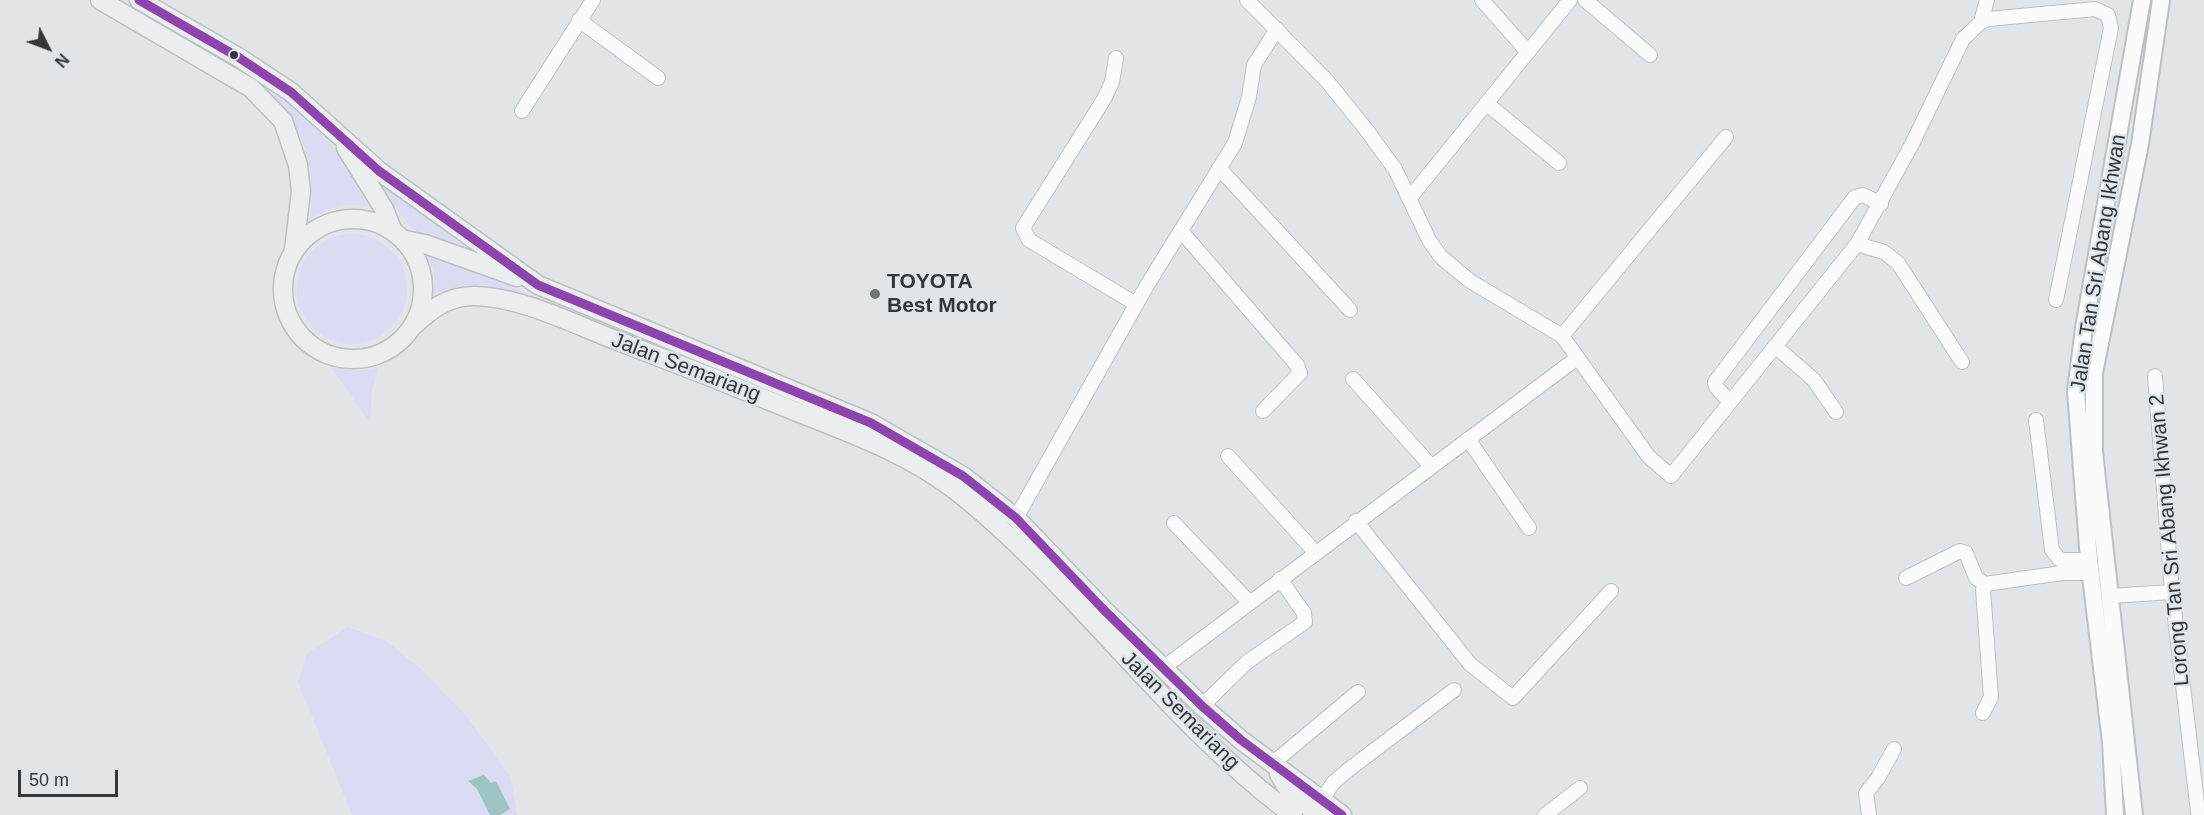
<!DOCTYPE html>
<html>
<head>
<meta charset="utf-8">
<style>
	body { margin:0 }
	#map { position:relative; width:2204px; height:815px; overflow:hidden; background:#e2e5e8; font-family:Arial,sans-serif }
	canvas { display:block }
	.north { position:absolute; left:18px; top:18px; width:60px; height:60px; -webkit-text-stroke:4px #dee6ec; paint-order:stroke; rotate:132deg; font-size:16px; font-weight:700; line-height:24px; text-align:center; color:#343739 }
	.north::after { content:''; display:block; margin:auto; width:21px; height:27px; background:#343739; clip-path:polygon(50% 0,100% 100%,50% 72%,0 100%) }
	.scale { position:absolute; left:18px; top:770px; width:100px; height:27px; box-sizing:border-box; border:3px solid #343739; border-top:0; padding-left:8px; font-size:18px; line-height:21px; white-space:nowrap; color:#343739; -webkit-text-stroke:4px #dee6ec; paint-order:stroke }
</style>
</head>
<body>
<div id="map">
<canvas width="2204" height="815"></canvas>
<div class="north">N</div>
<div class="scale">50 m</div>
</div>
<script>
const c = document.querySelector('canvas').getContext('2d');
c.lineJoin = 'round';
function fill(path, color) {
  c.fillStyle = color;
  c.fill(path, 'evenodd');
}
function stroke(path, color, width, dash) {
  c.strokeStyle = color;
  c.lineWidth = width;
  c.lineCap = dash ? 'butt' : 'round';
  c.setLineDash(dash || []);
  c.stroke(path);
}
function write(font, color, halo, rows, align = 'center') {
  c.font = font + ' Arial,sans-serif';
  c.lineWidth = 4.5;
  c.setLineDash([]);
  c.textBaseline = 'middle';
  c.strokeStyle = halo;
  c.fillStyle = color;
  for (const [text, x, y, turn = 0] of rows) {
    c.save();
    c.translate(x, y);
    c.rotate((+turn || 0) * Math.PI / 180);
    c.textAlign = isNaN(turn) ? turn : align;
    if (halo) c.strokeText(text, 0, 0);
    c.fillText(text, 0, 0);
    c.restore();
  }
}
const green = new Path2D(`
	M 259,83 L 291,102 L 318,126 L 376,208 C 351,202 332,205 311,219 C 315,156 304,127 259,83 Z
	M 366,170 L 497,266 L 423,237 L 408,224 Z
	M297 289a55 55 0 1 1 110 0a55 55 0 1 1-110 0Z
	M 426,253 L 603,324 L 479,285 L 463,285 L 435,294 L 433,269 Z
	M 330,366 L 353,371 L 379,368 L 372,390 L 370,423 Z
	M 348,627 L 386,641 L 421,669 L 463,712 L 511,777 L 517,815 L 352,815 L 298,682 L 307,653 Z`);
const water = new Path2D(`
	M 484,775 L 491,783 L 496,781 L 510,809 L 500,815 L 490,815 L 477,789 L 468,781 Z`);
const minor = new Path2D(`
	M 1247,0 L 1327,81 L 1365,128 L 1395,169 L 1429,240 L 1441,257 L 1470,281 L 1562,336 L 1649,457 L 1671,476 L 1857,244 L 1912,144 L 1963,39 L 1981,22 L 1988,19 L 2095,9 L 2108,15 L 2111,28 L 2056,300
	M 1482,0 L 1527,51
	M 1585,0 L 1650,55
	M 579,20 L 658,78
	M 1981,22 L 1987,0
	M 1116,58 L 1112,82 L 1104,99 L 1023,228 L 1029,240 L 1136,304
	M 1486,103 L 1559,163
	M 522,111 L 593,0
	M 1219,168 L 1350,310
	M 1409,199 L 1570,0
	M 1181,231 L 1297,365 L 1300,373 L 1263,411
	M 1857,244 L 1884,252 L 1898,263 L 1962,362
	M 1562,336 L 1726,137
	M 1775,346 L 1814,380 L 1836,412
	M 2155,376 L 2172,592 L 2198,812
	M 1353,379 L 1431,466
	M 1729,401 L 1716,387 L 1715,382 L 1855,197 L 1863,195 L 1881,204
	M 2036,420 L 2052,550 L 2060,560 L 2089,560
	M 1468,439 L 1529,528
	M 1228,456 L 1315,552
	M 1016,518 L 1146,287 L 1235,143 L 1249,97 L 1254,65 L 1277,29
	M 1356,521 L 1470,664 L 1513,698 L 1611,591
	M 1174,523 L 1249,602
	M 1906,578 L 1960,551 L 1966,553 L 1976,578 L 1985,584
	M 2110,596 L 2172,592
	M 1163,668 L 1577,358
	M 1202,706 L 1247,662 L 1305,622 L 1304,613 L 1280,579
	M 1983,713 L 1991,697 L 1983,590 L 1985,584 L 2062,573 L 2090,573
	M 1273,763 L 1358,692
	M 1322,800 L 1333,783 L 1348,770 L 1454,690
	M 1545,815 L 1580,788
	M 1869,815 L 1866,793 L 1878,778 L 1894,749`);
const tertiary = new Path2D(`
	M 2115,815 L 2111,742 L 2089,560 L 2076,391 L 2084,328 L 2142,0
	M 2134,815 L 2094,452 L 2094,373 L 2140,144 L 2161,0`);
const secondary = new Path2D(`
	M 100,0 L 251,88 L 283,121 L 298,165 L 301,191 L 294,250
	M 139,0 L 238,57 L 291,92 L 379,171 L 538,285 L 871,423 L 963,476 L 1016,518 L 1104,610 L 1202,706 L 1241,740 L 1342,815
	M 346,148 L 384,209 L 392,229
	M283 289a70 70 0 1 1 140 0a70 70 0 1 1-140 0Z
	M 405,240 L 425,244 L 517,277
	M 411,328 C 430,310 448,295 476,296 C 526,298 577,326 623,343 C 681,365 739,388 797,412 C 853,434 911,455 959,493 C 1080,590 1168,723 1293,815
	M 1279,774 L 1289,791 L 1319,815`);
const bus1 = new Path2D(`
	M 139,0 L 238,57 L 291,92 L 379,171 L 538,285 L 871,423 L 963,476 L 1016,518 L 1104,610 L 1202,706 L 1241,740 L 1342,815`);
const markers = [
	[234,55,5,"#343739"],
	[875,294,6,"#717476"]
];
const streetNames = [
	["Jalan Tan Sri Abang Ikhwan",2099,263,-81],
	["Jalan Semariang",686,368,21],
	["Lorong Tan Sri Abang Ikhwan 2",2170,540,-95],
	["Jalan Semariang",1180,711,45]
];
const poiNames = [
	["TOYOTA",887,282],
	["Best Motor",887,306]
];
fill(green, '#d9dcf2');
fill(water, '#9dc4c4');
stroke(minor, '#bdc0c3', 16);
stroke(tertiary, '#bdc0c3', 20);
stroke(secondary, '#bdc0c3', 21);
stroke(minor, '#fbfbfc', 14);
stroke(tertiary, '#fbfbfc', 16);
stroke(secondary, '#eaeeef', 18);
stroke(bus1, '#8e44ad', 9);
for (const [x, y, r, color] of markers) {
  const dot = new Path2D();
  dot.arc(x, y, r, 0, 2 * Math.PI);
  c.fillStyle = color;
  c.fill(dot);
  stroke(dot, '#dee6ec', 2);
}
write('21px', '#343739', '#dee6ec', streetNames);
write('bold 21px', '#343739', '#dee6ec', poiNames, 'left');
</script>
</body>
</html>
